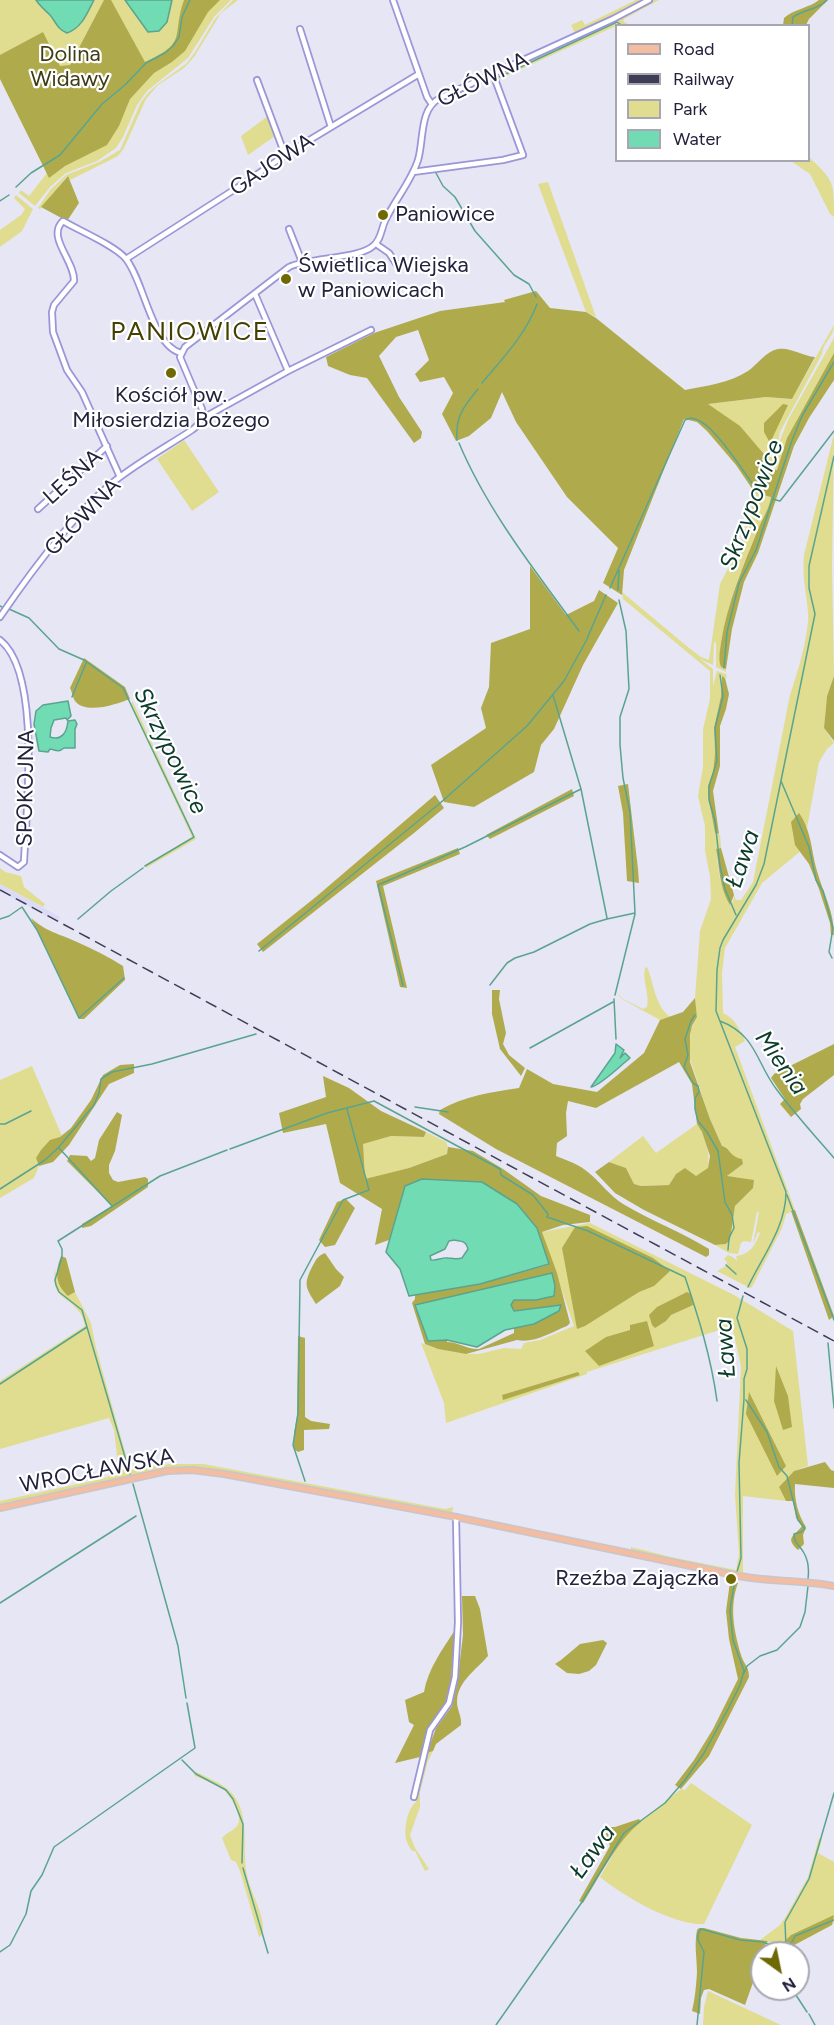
<!DOCTYPE html>
<html>
<head>
<meta charset="utf-8">
<style>
	body { margin:0 }
	#map { position:relative; width:834px; height:2025px; overflow:hidden; background:#e6e6f4; font-family:Figtree,sans-serif }
	canvas { display:block }
	.legend { position:absolute; left:615px; top:24px; width:195px; height:138px; box-sizing:border-box; background:#fff; border:2px solid #a7a7b1; margin:0; padding:8px 10px; list-style:none; font-size:18px; color:#24223c }
	.legend li { display:flex; align-items:center; gap:12px; height:30px }
	.legend b { width:30px; border:2px solid #a7a7b1 }
	.north { position:absolute; left:750px; top:1941px; width:60px; height:60px; box-sizing:border-box; background:#fff; border:2px solid #a7a7b1; border-radius:50%; rotate:147deg; font-size:16px; font-weight:700; line-height:24px; text-align:center; color:#24223c }
	.north::after { content:''; display:block; margin:auto; width:21px; height:27px; background:#6e6903; clip-path:polygon(50% 0,100% 100%,50% 72%,0 100%) }
</style>
</head>
<body>
<div id="map">
<canvas width="834" height="2025"></canvas>
<ul class="legend">
<li><b style="height:8px;background:#f4bca0"></b>Road</li>
<li><b style="height:8px;background:#3f3d55"></b>Railway</li>
<li><b style="height:16px;background:#e0dd90"></b>Park</li>
<li><b style="height:16px;background:#71dcb3"></b>Water</li>
</ul>
<div class="north">N</div>
</div>
<script>
const c = document.querySelector('canvas').getContext('2d');
c.lineJoin = 'round';
function fill(path, color) {
  c.fillStyle = color;
  c.fill(path, 'evenodd');
}
function stroke(path, color, width, dash) {
  c.strokeStyle = color;
  c.lineWidth = width;
  c.lineCap = dash ? 'butt' : 'round';
  c.setLineDash(dash || []);
  c.stroke(path);
}
function write(font, color, halo, rows, align = 'center') {
  c.font = font + ' Figtree,sans-serif';
  c.lineWidth = 4.5;
  c.setLineDash([]);
  c.textBaseline = 'middle';
  c.strokeStyle = halo;
  c.fillStyle = color;
  for (const [text, x, y, turn = 0] of rows) {
    c.save();
    c.translate(x, y);
    c.rotate((+turn || 0) * Math.PI / 180);
    c.textAlign = isNaN(turn) ? turn : align;
    if (halo) c.strokeText(text, 0, 0);
    c.fillText(text, 0, 0);
    c.restore();
  }
}
const built = new Path2D(`
	M 0,884 L 60,917 L 58,922 L 0,891 Z`);
const green = new Path2D(`
	M 0,0 L 231,0 L 214,17 L 188,58 L 147,91 L 137,105 L 123,137 L 116,148 L 97,161 L 66,173 L 50,187 L 35,206 L 19,193 L 21,190 L 29,196 L 47,173 L 0,79 Z
	M 233,0 L 238,0 L 221,13 L 194,57 L 184,68 L 158,85 L 146,99 L 124,148 L 118,156 L 70,180 L 67,176 L 40,209 L 38,208 L 50,190 L 66,175 L 99,162 L 120,150 L 141,102 L 148,93 L 158,84 L 186,64 L 195,52 L 215,19 Z
	M 636,0 L 646,0 L 594,26 L 575,33 L 571,25 L 582,20 L 585,25 Z
	M 652,0 L 659,0 L 624,19 L 623,21 L 629,25 L 616,26 L 497,80 L 495,75 L 497,74 L 622,16 Z
	M 268,116 L 275,136 L 248,155 L 241,136 Z
	M 809,157 C 834,181 834,181 834,217 L 830,214 L 810,174 L 791,161 L 808,160 Z
	M 548,182 L 596,317 L 586,312 L 538,184 Z
	M 16,195 L 33,209 L 22,231 L 0,247 L 0,230 L 21,215 L 25,209 L 14,198 Z
	M 834,325 C 834,337 823,342 822,354 L 780,432 L 772,471 L 768,469 L 707,404 L 766,397 L 792,399 Z
	M 834,338 L 834,353 L 787,438 L 777,470 L 775,470 L 779,443 L 788,420 Z
	M 834,434 L 832,567 L 834,676 L 827,696 L 824,728 L 834,743 L 827,749 L 819,762 L 807,828 L 808,845 L 762,883 L 725,948 L 722,973 L 723,1013 C 735,1018 740,1030 745,1041 L 735,1047 L 795,1210 L 786,1214 L 782,1228 L 752,1287 L 750,1288 L 717,1271 L 726,1266 L 727,1262 L 724,1259 L 728,1255 L 733,1257 L 737,1261 L 736,1256 C 751,1254 755,1245 760,1233 L 758,1232 L 753,1244 L 759,1212 L 757,1212 L 751,1242 L 744,1241 L 741,1243 L 738,1254 L 729,1253 L 715,1245 L 726,1244 L 730,1240 L 735,1206 L 741,1200 L 727,1176 L 743,1164 L 733,1157 L 726,1147 L 722,1146 L 710,1119 L 689,1056 L 691,1030 L 697,1017 L 695,998 L 700,931 L 711,899 L 710,876 L 705,851 L 705,826 L 698,796 L 703,767 L 703,729 L 710,699 L 710,671 L 623,599 L 622,592 L 689,648 L 701,657 L 709,660 L 720,584 L 739,547 L 756,494 L 771,496 C 769,508 764,516 759,527 C 744,563 728,600 722,639 C 721,648 718,658 721,667 L 726,669 L 726,672 L 716,667 L 716,642 L 714,643 L 713,665 L 700,659 L 713,669 L 713,686 L 717,671 L 726,674 L 727,678 L 722,677 L 721,679 L 721,696 L 714,728 L 715,753 L 713,773 L 708,786 L 708,795 L 715,833 L 720,835 L 721,848 L 716,849 C 719,871 718,887 733,903 L 734,895 L 736,900 L 741,900 L 753,882 L 790,695 C 797,675 810,632 808,611 C 806,589 802,578 804,555 Z
	M 184,440 L 219,492 L 192,511 L 157,459 Z
	M 133,702 L 196,839 L 146,868 L 145,865 L 192,837 L 130,704 Z
	M 0,868 L 5,872 L 21,876 L 24,887 L 45,904 L 43,907 L 0,884 Z
	M 647,967 C 654,983 655,1006 670,1017 L 660,1020 L 622,999 L 618,995 L 618,994 L 623,999 L 643,1009 L 647,1007 C 650,994 642,981 645,968 Z
	M 32,1066 L 62,1136 L 36,1158 L 39,1166 L 34,1178 L 0,1198 L 0,1080 Z
	M 697,1124 C 706,1137 710,1153 708,1169 L 696,1176 L 676,1174 L 669,1185 L 641,1186 L 634,1184 L 626,1168 L 609,1162 L 643,1136 L 656,1153 Z
	M 426,1132 L 446,1142 L 448,1147 L 447,1154 L 409,1168 L 364,1180 L 362,1144 L 391,1136 L 424,1137 Z
	M 590,1223 L 734,1295 L 793,1331 L 808,1466 L 794,1471 L 779,1487 L 786,1501 L 743,1496 L 743,1572 L 751,1574 L 750,1576 L 631,1551 L 631,1547 L 671,1557 L 736,1570 L 739,1554 L 735,1495 L 741,1366 L 732,1326 L 587,1372 L 587,1374 L 446,1423 L 444,1403 L 421,1343 L 438,1349 L 466,1354 L 479,1354 L 504,1348 L 521,1349 L 524,1343 L 540,1340 L 574,1326 L 542,1232 Z
	M 55,1270 C 58,1281 60,1289 68,1296 L 75,1292 L 91,1323 L 96,1348 L 130,1470 L 170,1464 L 203,1464 L 445,1509 L 453,1507 L 452,1514 L 307,1486 L 167,1469 L 0,1505 L 0,1501 L 101,1479 L 119,1473 L 114,1430 L 109,1418 L 0,1449 L 0,1381 L 85,1326 C 84,1322 83,1316 80,1313 C 67,1294 51,1300 55,1270 Z
	M 433,1751 L 428,1761 L 420,1792 L 420,1807 L 410,1835 L 415,1848 L 429,1869 L 425,1871 L 415,1851 L 412,1851 C 410,1848 408,1845 407,1842 C 403,1831 407,1809 416,1802 L 419,1783 L 427,1753 Z
	M 196,1772 C 206,1777 216,1781 225,1787 C 253,1807 241,1847 247,1875 C 251,1895 265,1913 263,1934 L 259,1937 L 240,1871 L 236,1862 L 231,1860 L 222,1838 C 226,1833 233,1831 237,1826 C 244,1818 231,1797 225,1791 C 217,1784 204,1780 195,1776 L 194,1773 Z
	M 691,1783 L 752,1825 L 704,1924 C 674,1926 623,1896 600,1877 L 619,1844 L 632,1828 L 681,1789 L 685,1790 Z
	M 819,1838 L 822,1839 L 818,1853 L 834,1862 L 834,1923 L 797,1942 L 775,1947 L 768,1941 L 760,1940 L 780,1925 L 786,1916 L 808,1877 Z
	M 708,1991 L 781,2025 L 703,2025 L 704,2007 Z`);
const forest = new Path2D(`
	M 104,0 L 111,0 L 145,62 C 189,42 171,37 184,0 L 220,0 L 208,12 L 185,51 L 172,62 L 154,73 L 130,99 L 119,126 L 107,145 L 65,166 L 49,178 L 0,79 L 0,55 L 43,32 L 60,66 L 70,65 Z
	M 819,0 L 828,0 L 809,19 L 806,25 L 783,25 L 784,18 C 794,9 809,8 819,0 Z
	M 68,176 L 79,203 L 67,221 L 41,207 Z
	M 536,291 L 550,308 L 586,312 L 596,318 L 685,390 C 705,386 730,383 748,371 C 757,365 766,351 778,349 C 791,347 802,356 815,357 L 792,399 L 766,397 L 708,404 L 740,426 L 769,460 L 768,469 L 777,470 L 787,438 L 834,353 L 834,380 L 809,418 L 794,446 L 758,553 L 744,582 L 732,629 L 726,669 L 721,667 C 718,659 720,651 721,643 C 727,603 744,564 759,527 C 764,516 769,508 771,497 L 755,493 L 736,465 L 707,431 L 697,422 L 684,419 L 624,570 L 622,595 L 603,583 L 618,548 L 567,497 L 516,422 L 502,392 L 491,418 L 469,436 L 456,441 L 442,414 L 453,393 L 444,377 L 420,382 L 415,374 L 429,360 L 418,330 L 396,337 L 379,356 L 399,397 L 422,432 L 421,438 L 414,443 L 367,378 L 350,375 L 328,366 L 326,357 L 374,333 L 440,311 L 505,302 L 504,300 Z
	M 783,404 L 788,405 L 770,443 L 764,432 L 764,423 Z
	M 530,566 L 566,615 L 594,601 L 599,590 L 618,603 L 583,665 L 554,729 L 541,745 L 534,772 L 474,807 L 444,802 L 431,765 L 486,728 L 481,708 L 489,687 L 491,643 L 530,629 Z
	M 84,658 L 125,687 L 130,699 C 117,704 86,715 75,701 C 73,698 72,692 70,688 Z
	M 722,676 L 725,678 L 729,694 L 726,709 L 720,726 L 720,766 L 713,791 L 719,834 L 715,833 L 708,795 L 708,786 L 713,773 L 715,753 L 714,728 L 721,696 Z
	M 834,676 L 834,741 L 824,728 L 827,696 Z
	M 628,784 L 638,869 L 639,883 L 627,881 L 623,813 L 618,786 Z
	M 572,789 L 574,796 L 490,839 L 486,835 Z
	M 435,795 L 444,808 L 414,833 L 263,952 L 257,944 L 317,896 Z
	M 799,813 C 812,832 811,850 817,871 C 823,893 834,911 834,935 L 831,935 L 830,923 L 819,889 L 809,864 L 795,845 L 791,822 Z
	M 458,848 L 460,854 L 383,886 L 407,988 L 400,987 L 376,881 Z
	M 721,848 L 734,895 L 730,905 C 719,886 720,870 716,849 Z
	M 31,918 C 48,933 58,933 77,942 C 93,949 109,957 123,966 L 125,980 L 84,1019 L 79,1019 Z
	M 492,990 L 500,990 L 499,999 L 506,1033 L 503,1044 L 509,1055 L 525,1068 L 521,1076 L 500,1049 L 492,1014 Z
	M 695,998 L 697,1017 L 692,1026 L 690,1035 L 690,1062 L 710,1119 L 722,1146 C 731,1148 728,1156 742,1159 L 743,1164 L 727,1176 L 754,1180 L 753,1188 L 735,1206 L 730,1240 L 726,1244 L 715,1245 L 644,1210 L 615,1193 L 595,1172 L 609,1162 L 626,1168 L 634,1184 L 641,1186 L 669,1185 L 676,1174 L 685,1168 L 696,1176 L 708,1168 L 710,1156 L 702,1132 L 697,1124 L 692,1084 L 679,1062 L 596,1108 L 568,1101 L 566,1113 L 567,1136 L 557,1143 L 556,1156 C 568,1161 579,1164 589,1173 C 601,1183 609,1195 623,1204 C 651,1221 682,1232 709,1249 L 709,1255 L 706,1257 L 496,1149 L 439,1114 L 440,1110 C 464,1096 492,1092 519,1088 L 527,1069 L 553,1084 L 597,1092 L 644,1053 L 660,1020 L 683,1012 Z
	M 834,1044 L 834,1075 L 803,1099 L 800,1104 L 801,1109 L 791,1117 L 780,1104 L 785,1099 L 771,1078 L 774,1074 Z
	M 134,1064 L 134,1073 L 109,1084 L 69,1145 L 53,1162 L 39,1166 L 36,1158 L 41,1150 L 50,1140 L 60,1137 L 71,1128 L 91,1100 L 103,1075 L 120,1065 Z
	M 323,1076 L 349,1088 L 381,1111 L 426,1132 L 424,1137 L 391,1136 L 363,1144 L 365,1179 L 409,1168 L 447,1154 L 448,1147 L 473,1151 L 503,1169 L 541,1196 L 590,1215 L 590,1222 L 563,1225 L 542,1232 L 557,1273 L 570,1323 L 567,1326 C 552,1332 533,1344 517,1340 L 466,1354 L 438,1349 L 425,1344 L 412,1303 L 415,1299 L 415,1295 L 480,1284 L 548,1265 L 537,1229 L 517,1204 L 405,1186 L 389,1240 L 375,1245 L 382,1209 L 340,1183 L 326,1124 L 283,1133 L 279,1113 L 326,1097 ZM 551,1273 L 555,1286 L 536,1300 L 514,1300 L 511,1304 L 513,1311 L 560,1305 L 535,1324 L 514,1328 L 514,1333 L 479,1349 C 468,1350 458,1342 447,1342 L 447,1340 L 428,1340 L 416,1305 Z
	M 117,1112 L 122,1115 L 115,1151 L 109,1165 L 109,1173 L 113,1180 L 118,1182 L 145,1177 L 148,1179 L 148,1187 L 91,1226 L 82,1228 L 82,1224 L 112,1206 L 67,1161 L 70,1155 L 87,1156 L 91,1161 L 95,1158 L 99,1140 Z
	M 346,1199 L 355,1208 L 335,1245 L 325,1247 L 319,1240 L 337,1202 Z
	M 795,1210 L 834,1316 L 829,1320 L 791,1211 Z
	M 587,1226 L 653,1258 L 670,1271 L 654,1286 L 639,1292 L 585,1326 L 577,1329 L 562,1248 L 575,1227 Z
	M 325,1253 L 336,1269 L 344,1277 L 340,1286 L 316,1304 C 306,1288 303,1285 312,1267 C 316,1260 317,1256 325,1253 Z
	M 61,1256 L 66,1258 L 75,1292 L 68,1296 C 55,1284 55,1272 61,1256 Z
	M 687,1292 L 691,1294 L 693,1305 L 671,1315 L 666,1321 L 655,1328 L 652,1325 L 649,1315 L 657,1307 Z
	M 647,1321 L 654,1346 L 599,1366 L 585,1351 L 606,1337 L 630,1330 L 630,1325 Z
	M 298,1336 L 305,1338 L 305,1417 L 311,1421 L 330,1424 L 329,1429 L 304,1430 L 304,1450 L 298,1452 L 294,1449 L 294,1433 L 297,1416 Z
	M 776,1366 L 788,1396 L 792,1427 L 783,1430 L 774,1401 Z
	M 578,1372 L 580,1375 L 503,1400 L 502,1395 Z
	M 749,1392 L 786,1466 L 777,1476 L 746,1414 Z
	M 825,1462 L 831,1470 L 834,1471 L 834,1488 L 795,1484 C 794,1499 798,1515 806,1527 L 803,1535 L 804,1544 L 798,1550 C 784,1537 795,1536 802,1526 L 796,1518 L 793,1501 L 786,1501 L 779,1487 L 794,1471 Z
	M 730,1582 L 738,1583 C 729,1607 734,1631 741,1655 C 744,1665 749,1666 749,1677 L 709,1756 L 681,1789 L 675,1785 L 694,1760 L 713,1729 L 738,1679 L 729,1639 L 726,1611 Z
	M 462,1596 L 475,1596 L 480,1609 L 488,1656 C 476,1670 457,1682 457,1702 C 457,1710 462,1716 461,1725 L 436,1744 L 433,1751 L 427,1753 L 436,1728 L 452,1706 L 457,1685 L 463,1635 Z
	M 455,1630 L 450,1691 L 446,1704 L 430,1727 L 420,1757 L 395,1763 L 414,1725 L 409,1722 L 405,1700 L 424,1692 C 428,1669 442,1650 455,1630 Z
	M 603,1640 L 607,1643 L 596,1665 L 589,1671 L 579,1674 L 567,1673 L 555,1664 L 561,1660 L 580,1644 Z
	M 639,1819 L 641,1822 C 618,1839 599,1878 583,1903 L 579,1901 L 610,1846 L 606,1834 L 609,1827 L 615,1827 Z
	M 834,1915 L 832,1925 L 785,1950 L 782,1944 L 791,1935 Z
	M 699,1928 L 704,1928 L 741,1938 L 768,1941 L 763,1948 L 761,1960 L 745,2005 L 709,1989 L 704,1990 L 701,1998 L 700,2014 L 692,2011 C 695,1999 696,1986 697,1973 C 697,1958 694,1945 697,1930 Z`);
const water = new Path2D(`
	M 36,0 L 94,0 C 87,13 82,28 67,33 C 57,29 56,22 50,15 C 45,10 40,6 36,0 Z
	M 125,0 L 172,0 L 167,22 L 159,31 L 148,32 Z
	M 68,701 L 71,716 L 67,720 L 66,718 L 54,720 L 51,728 L 50,737 C 62,741 67,732 68,721 L 75,720 L 77,724 L 75,729 L 75,748 L 64,748 C 58,753 56,750 50,749 L 48,752 L 39,751 L 34,724 L 36,711 L 43,705 Z
	M 616,1044 L 624,1050 L 620,1058 L 625,1053 L 630,1058 C 621,1065 600,1086 591,1087 L 615,1053 Z
	M 422,1179 L 482,1182 L 517,1204 L 537,1228 L 549,1264 L 480,1284 L 409,1296 L 400,1269 L 386,1252 L 405,1186 ZM 454,1240 C 462,1241 466,1241 468,1249 L 462,1258 C 456,1260 454,1258 448,1258 C 442,1257 437,1261 431,1260 L 430,1256 L 445,1249 L 449,1241 Z
	M 552,1273 L 555,1286 L 554,1296 L 536,1300 L 514,1300 L 511,1305 L 514,1311 L 561,1305 L 559,1311 L 534,1324 L 505,1330 L 477,1347 L 447,1340 L 428,1341 L 415,1305 Z`);
const stream = new Path2D(`
	M 792,26 L 793,17 C 805,9 818,10 827,0
	M 497,78 L 617,22 L 623,26
	M 436,173 L 443,186 L 455,197 L 475,231 L 514,275 L 529,284 L 536,297
	M 16,187 L 31,173 L 60,155 L 102,104 L 125,85 L 146,63 L 165,53 L 173,46 L 179,37 L 182,17 L 190,0
	M 0,201 L 9,195
	M 482,383 C 503,358 526,334 537,304
	M 457,440 C 455,417 464,406 478,389
	M 459,443 C 487,510 536,572 579,631
	M 772,499 L 780,501 L 784,496 L 834,431
	M 610,588 L 685,420 C 707,406 748,482 762,496
	M 618,590 L 619,570
	M 0,606 L 2,607
	M 9,609 L 29,618 L 59,649 L 84,660 L 123,688 L 194,837 L 145,866
	M 724,668 L 727,632 L 739,583 L 756,550 L 791,443 L 802,416 L 834,362
	M 720,675 L 723,696 L 715,728 L 717,761 L 709,786 L 709,800 L 715,821 L 720,866 L 725,889 L 736,915
	M 553,695 L 581,789 L 607,918
	M 72,697 L 86,663
	M 781,781 L 809,847 L 816,880 L 823,891 L 833,928 L 829,952 L 832,958
	M 0,919 L 9,916 L 22,907 L 37,930 L 79,1018 L 124,978
	M 78,919 L 111,891 L 143,868
	M 259,951 L 439,804 L 527,726 L 564,681 L 586,641 L 606,595
	M 490,985 L 507,963 L 515,958 L 534,952 L 590,924 L 607,919 L 635,913 L 630,812 L 623,778 L 620,745 L 620,717 L 629,689 L 626,631 L 619,600
	M 403,986 L 378,885 L 465,847 L 581,789
	M 615,995 L 635,914
	M 614,999 L 616,1039
	M 695,1015 L 691,1021 L 685,1039 L 688,1055 L 684,1067 L 693,1083 L 698,1086 L 699,1092 L 695,1098 L 695,1109 L 698,1121 L 707,1132 L 718,1151 L 725,1202 L 732,1215 L 734,1228 L 729,1238 L 728,1250
	M 720,1021 C 757,1035 756,1063 777,1090 C 795,1114 815,1136 834,1158
	M 530,1048 L 613,1002
	M 415,1107 L 448,1112
	M 0,1124 L 5,1124 L 31,1111
	M 59,1148 L 112,1206
	M 230,1149 L 327,1113 L 374,1101 L 500,1169 L 501,1175 L 533,1195 L 548,1214 L 547,1217 L 588,1231 L 685,1277 C 699,1319 711,1357 717,1401
	M 0,1189 L 45,1160 L 58,1148 L 94,1105 L 99,1093 L 101,1079 L 112,1072 L 152,1064 L 256,1034
	M 787,1195 L 834,1320
	M 726,1265 L 736,1274
	M 748,1287 C 762,1257 786,1227 786,1192 L 716,1011 L 717,970 L 720,948 L 723,940 L 756,885 L 764,864 L 815,614 L 809,588 L 809,566 L 834,456
	M 828,1343 L 834,1408
	M 0,1384 L 87,1327
	M 746,1400 L 767,1432 L 779,1467 L 787,1476 L 798,1520 L 805,1529 L 801,1532 L 794,1534 C 794,1544 800,1545 804,1553 C 808,1560 809,1571 808,1579
	M 130,1474 L 82,1310 L 59,1292 L 56,1285 L 55,1280 L 62,1257 L 62,1249 L 58,1241 L 160,1176 L 227,1150
	M 305,1481 L 293,1445 L 298,1413 L 300,1280 L 343,1200 L 369,1190 L 347,1109
	M 133,1484 L 178,1646 L 186,1698
	M 737,1572 L 741,1558 L 739,1463 L 744,1399 L 744,1379 L 747,1369 L 747,1349 L 737,1318 L 743,1296
	M 0,1603 L 136,1516
	M 744,1673 L 747,1666 L 760,1656 L 777,1650 L 800,1627 L 805,1612 L 808,1586
	M 182,1760 L 196,1774 L 226,1790 L 233,1799 L 243,1824 L 242,1863
	M 243,1868 L 268,1953
	M 786,1947 L 785,1922 L 809,1879 L 834,1793
	M 784,1948 L 792,1942 L 795,1936 L 834,1920
	M 0,1952 L 10,1945 L 26,1914 L 31,1891 L 42,1875 L 54,1847 L 195,1748 L 187,1703
	M 780,1953 L 780,1951
	M 792,1989 L 807,2012
	M 809,2014 L 815,2025
	M 496,2025 L 582,1902 L 624,1833 L 665,1803 L 685,1780 L 704,1753 L 728,1709 L 740,1685 L 744,1671 L 733,1640 L 730,1610 L 735,1579
	M 697,2025 L 704,1952 L 698,1940 L 698,1934 L 701,1929 L 740,1940 L 763,1942 L 773,1946`);
const minor = new Path2D(`
	M 393,0 L 427,97 L 431,103
	M 300,29 L 331,127
	M 257,80 L 285,155
	M 413,172 L 503,160 L 523,155 L 493,74
	M 289,229 L 302,262
	M 376,244 L 389,253 L 399,268
	M 126,259 L 243,184 L 288,153 L 419,74
	M 255,294 L 288,371
	M 203,418 L 288,371 L 371,330
	M 120,477 L 82,392 L 67,370 L 53,332 L 52,312 L 54,305 L 74,281 C 75,261 46,237 63,221 C 78,230 116,246 126,259 C 144,281 152,346 181,353
	M 38,509 L 107,446
	M 0,617 C 30,573 70,518 112,483 C 137,463 166,447 192,430 C 200,424 204,419 202,409 L 180,357 L 185,347 L 289,267 C 309,257 359,259 373,246 C 381,240 381,230 385,221 C 394,201 411,182 418,160 C 424,140 419,109 440,98 L 613,19 L 649,0
	M 0,640 C 42,673 26,812 24,862 L 18,867 L 0,855
	M 414,1797 L 430,1730 L 449,1703 L 455,1677 L 458,1622 L 456,1517`);
const major = new Path2D(`
	M 0,1508 L 167,1471 L 192,1470 L 224,1474 L 451,1516 L 739,1576 C 771,1582 803,1580 834,1586`);
const rail = new Path2D(`
	M 0,890 L 834,1341`);
const markers = [
	[383,215,6,"#6e6903"],
	[286,279,6,"#6e6903"],
	[171,373,6,"#6e6903"],
	[731,1579,6,"#6e6903"]
];
const parkNames = [
	["Dolina",70,55],
	["Widawy",70,80]
];
const streetNames = [
	["GŁÓWNA",483,80,-26],
	["GAJOWA",272,165,-33],
	["LEŚNA",73,477,-42],
	["GŁÓWNA",83,517,-46],
	["SPOKOJNA",26,788,-89],
	["WROCŁAWSKA",97,1471,-11]
];
const poiNames = [
	["Paniowice",395,215],
	["Świetlica Wiejska",298,266],
	["w Paniowicach",298,291],
	["Kościół pw.",171,396,"center"],
	["Miłosierdzia Bożego",171,421,"center"],
	["Rzeźba Zajączka",719,1579,"right"]
];
const waterNames = [
	["Skrzypowice",752,505,-69],
	["Skrzypowice",170,751,64],
	["Ława",743,859,-71],
	["Mienia",781,1063,55],
	["Ława",726,1348,-94],
	["Ława",593,1852,-54]
];
const quarterNames = [
	["PANIOWICE",190,332]
];
fill(built, '#dadaf9');
fill(green, '#e0dd90');
fill(forest, '#afab4d');
fill(water, '#71dcb3');
stroke(water, '#5aa48f', 1.5);
stroke(stream, '#5aa48f', 1.5);
stroke(minor, '#9a96d8', 8);
stroke(major, '#c6c6cc', 8);
stroke(minor, '#fff', 4.5);
stroke(major, '#f4bca0', 5);
stroke(rail, '#3f3d55', 1.5, [12, 6]);
for (const [x, y, r, color] of markers) {
  const dot = new Path2D();
  dot.arc(x, y, r, 0, 2 * Math.PI);
  c.fillStyle = color;
  c.fill(dot);
  stroke(dot, '#fff', 2);
}
write('22px', '#3e3c14', '#fff', parkNames);
write('22px', '#24223c', '#fff', streetNames);
write('22px', '#24223c', '#fff', poiNames, 'left');
write('italic 24px', '#0a3b2b', '#fff', waterNames);
c.letterSpacing = '1.5px';
write('26px', '#444000', '#fff', quarterNames);
c.letterSpacing = '0px';
</script>
</body>
</html>
